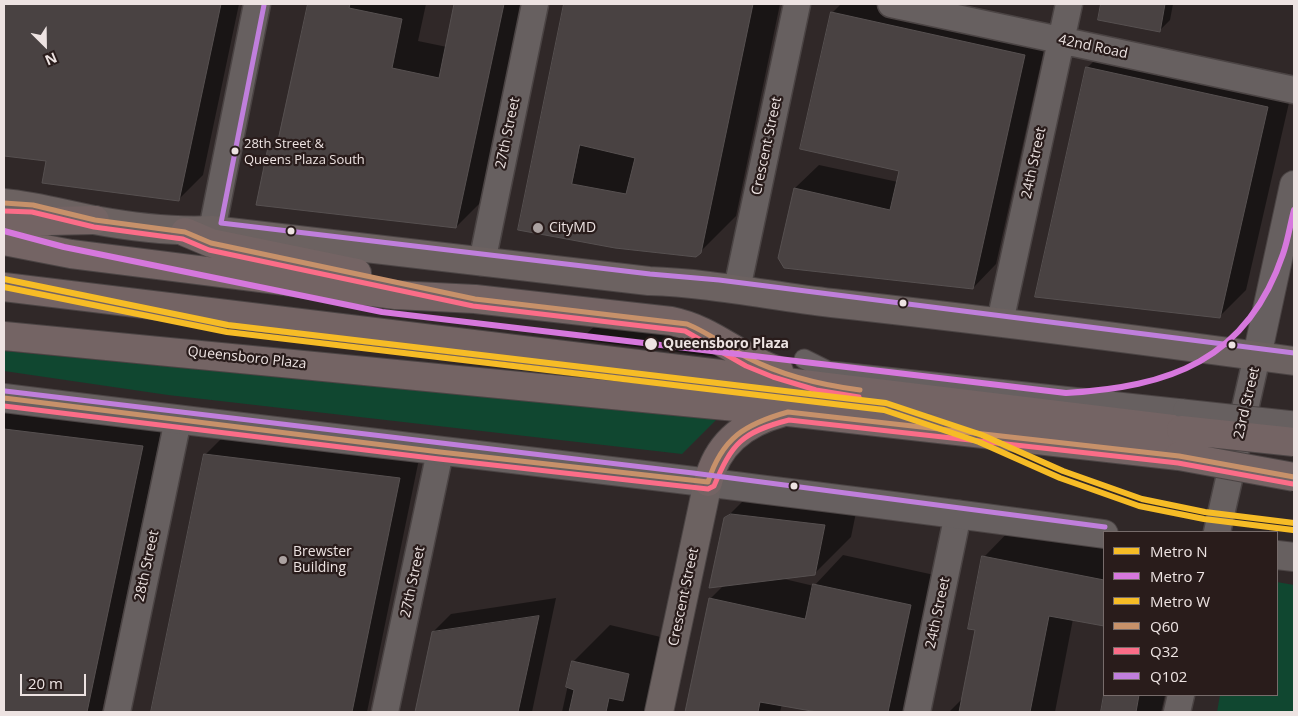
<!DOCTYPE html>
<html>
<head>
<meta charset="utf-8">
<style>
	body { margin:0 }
	#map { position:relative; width:1298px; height:716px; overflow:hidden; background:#302828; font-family:"Open Sans",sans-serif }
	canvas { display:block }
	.frame { position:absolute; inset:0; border:5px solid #ede3e2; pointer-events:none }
	.legend { position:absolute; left:1103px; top:531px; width:175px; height:165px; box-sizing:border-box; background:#291c1b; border:1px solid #776c6b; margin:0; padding:6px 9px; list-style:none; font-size:15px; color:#ede3e2 }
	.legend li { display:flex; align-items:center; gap:10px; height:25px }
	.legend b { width:25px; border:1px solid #776c6b }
	.north { position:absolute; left:20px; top:20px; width:50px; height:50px; -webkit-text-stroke:4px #291c1b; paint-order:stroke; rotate:157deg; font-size:14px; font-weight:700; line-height:20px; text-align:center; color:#ede3e2 }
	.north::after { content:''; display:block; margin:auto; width:18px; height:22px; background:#ede3e2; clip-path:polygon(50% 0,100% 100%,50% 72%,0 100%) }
	.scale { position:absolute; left:20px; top:674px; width:66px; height:22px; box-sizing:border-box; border:2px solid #ede3e2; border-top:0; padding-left:6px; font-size:15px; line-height:18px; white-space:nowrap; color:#ede3e2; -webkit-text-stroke:4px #291c1b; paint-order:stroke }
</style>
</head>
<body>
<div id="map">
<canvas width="1298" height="716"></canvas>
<div class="frame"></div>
<ul class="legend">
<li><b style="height:6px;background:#f6bc26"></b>Metro N</li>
<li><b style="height:6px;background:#d678dd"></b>Metro 7</li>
<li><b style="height:6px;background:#f6bc26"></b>Metro W</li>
<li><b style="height:6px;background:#c7916a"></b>Q60</li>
<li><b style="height:6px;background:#fb6d88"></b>Q32</li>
<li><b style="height:6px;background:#c07fdc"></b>Q102</li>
</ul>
<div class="north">N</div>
<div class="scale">20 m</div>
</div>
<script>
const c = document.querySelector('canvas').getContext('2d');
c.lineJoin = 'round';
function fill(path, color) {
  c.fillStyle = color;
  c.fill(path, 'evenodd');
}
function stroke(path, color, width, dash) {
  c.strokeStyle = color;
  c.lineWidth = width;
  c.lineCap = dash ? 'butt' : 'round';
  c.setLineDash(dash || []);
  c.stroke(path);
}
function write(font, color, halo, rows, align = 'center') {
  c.font = font + ' "Open Sans",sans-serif';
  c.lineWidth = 4.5;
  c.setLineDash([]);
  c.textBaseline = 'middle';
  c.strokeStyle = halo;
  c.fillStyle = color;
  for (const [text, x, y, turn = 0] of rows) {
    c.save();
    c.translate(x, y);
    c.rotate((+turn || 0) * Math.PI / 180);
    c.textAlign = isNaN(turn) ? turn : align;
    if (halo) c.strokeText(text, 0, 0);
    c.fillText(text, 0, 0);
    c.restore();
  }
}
const green = new Path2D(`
	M 4,351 L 717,419 L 682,454 L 168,395 L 4,371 Z
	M 1277,582 L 1294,585 L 1294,712 L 1217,712 L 1220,695 L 1277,695 Z`);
const shadow = new Path2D(`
	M 4,4 L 239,4 L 203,175 L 178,200 L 47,159 L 4,155 Z
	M 309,4 L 426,4 L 418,41 L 447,47 L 455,4 L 524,4 L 483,200 L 456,227 L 270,148 L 280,138 Z
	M 565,4 L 780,4 L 736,216 L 700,252 L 519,229 Z
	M 841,4 L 922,4 L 1048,32 L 996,264 L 973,288 L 795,188 L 819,165 L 898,182 L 900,170 L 832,13 Z
	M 1102,4 L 1173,4 L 1170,20 L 1159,31 L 1099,19 Z
	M 1114,41 L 1294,81 L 1246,290 L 1219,317 L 1087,68 Z
	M 599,322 L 737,338 L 718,357 L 580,340 Z
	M 4,408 L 162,427 L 102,712 L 4,712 Z
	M 225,435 L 419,459 L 367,712 L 152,712 L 205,455 Z
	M 762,482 L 861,488 L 851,537 L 814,574 L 780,578 L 814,586 L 843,555 L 939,576 L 910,712 L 820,712 L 782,704 L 780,712 L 686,712 L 710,599 L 724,585 L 725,519 Z
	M 1015,525 L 1104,542 L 1104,625 L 1073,619 L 1055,712 L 949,712 L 964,697 L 977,629 L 984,557 Z
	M 556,598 L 532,712 L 416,712 L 433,632 L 451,614 Z
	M 610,625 L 665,638 L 649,712 L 562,712 L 573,662 Z
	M 1105,695 L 1165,695 L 1161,712 L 1102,712 Z`);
const building = new Path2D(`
	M 4,4 L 221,4 L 179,201 L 42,183 L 46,161 L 4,156 Z
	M 308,4 L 350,4 L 349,8 L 402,19 L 392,68 L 439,78 L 454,4 L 504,4 L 456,228 L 256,205 L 268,147 L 276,148 Z
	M 564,4 L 753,4 L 701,253 L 696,257 L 615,248 L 518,230 ZM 580,145 L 635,158 L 626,194 L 572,184 Z
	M 1101,4 L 1165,4 L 1160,32 L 1098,20 Z
	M 831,12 L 1025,55 L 973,289 L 784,268 L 778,258 L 794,188 L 890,210 L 899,171 L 800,149 Z
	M 1086,67 L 1268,107 L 1220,318 L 1035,297 Z
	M 4,429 L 143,446 L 87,712 L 4,712 Z
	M 204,454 L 400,478 L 352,712 L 151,712 Z
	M 731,514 L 825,525 L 815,575 L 709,588 L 724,518 Z
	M 982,556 L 1104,580 L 1104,626 L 1049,616 L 1030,712 L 959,712 L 975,630 L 968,629 Z
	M 813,584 L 911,605 L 888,712 L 817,712 L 760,702 L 758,712 L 685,712 L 709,598 L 805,619 Z
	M 539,616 L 518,712 L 415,712 L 432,632 Z
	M 572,661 L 629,674 L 623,701 L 609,698 L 606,712 L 569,712 L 574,690 L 566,687 Z
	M 1104,695 L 1139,695 L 1136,712 L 1101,712 Z`);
const pedestrian = new Path2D(`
	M 804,359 L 828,371 L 840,372 L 1183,409`);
const minor = new Path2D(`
	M 891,4 L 1294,90
	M 212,230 L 257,4
	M 482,262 L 535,4
	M 737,289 L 797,4
	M 1000,322 L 1069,4
	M 1217,532 L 1257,356
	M 117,712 L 178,420
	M 385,712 L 440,452
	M 917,712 L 958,514
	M 1177,712 L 1181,695`);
const tertiary = new Path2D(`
	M 1257,356 L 1294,185
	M 4,398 C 371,444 738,483 1104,534
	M 1277,555 L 1294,557`);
const secondary = new Path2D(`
	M 4,203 C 35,206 64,214 94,220 C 132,227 174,232 212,230 L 649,281 C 711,283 771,296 832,303 C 987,320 1141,340 1294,361
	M 659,712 L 708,482`);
const trunk = new Path2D(`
	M 4,222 L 95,220
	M 185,232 L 211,243 L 357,273
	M 4,241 L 71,254 L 396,295 L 475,299 L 671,321 C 715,330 738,358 779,371
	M 4,287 L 1181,430
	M 4,336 L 788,412 L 1179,456
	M 708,482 C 717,444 744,423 781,413`);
const pedestrianBridge = new Path2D(`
	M 1183,409 L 1294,421`);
const trunkBridge = new Path2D(`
	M 1181,430 L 1294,442
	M 1179,456 L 1294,477`);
const bus1 = new Path2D(`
	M 4,203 L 33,205 L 95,220 L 185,232 L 211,243 L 475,299 L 687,324 C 709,333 727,347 748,358 C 783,376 821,385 860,390
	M 4,398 L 440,452 L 708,482 C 722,438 745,424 788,412 L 1179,456 L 1294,477`);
const bus2 = new Path2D(`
	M 4,211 L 32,212 L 94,227 L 183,239 L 209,250 L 473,306 L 685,331 L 746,366 L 773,377 L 816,390 L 859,397
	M 4,406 L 439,459 L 708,489 L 714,486 C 732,443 742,432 789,420 L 1178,463 L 1293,484`);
const bus3 = new Path2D(`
	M 264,5 L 221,223 L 650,274 L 719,280 L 1294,353
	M 5,391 L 693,473 L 1105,527`);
const metro1 = new Path2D(`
	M 4,279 L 228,325 L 886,403 L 982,435 L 1063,471 L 1142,499 L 1205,512 L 1294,523`);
const metro2 = new Path2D(`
	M 4,231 L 64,247 L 382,312 L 1066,393 C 1169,387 1247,361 1283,254 C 1288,240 1290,225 1294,210`);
const metro3 = new Path2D(`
	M 4,287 L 227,332 L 884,410 L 979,442 L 1060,478 L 1139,506 L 1204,519 L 1293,530`);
const markers = [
	[235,151,4.5,"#ede3e2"],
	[538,228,6,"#aba2a1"],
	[291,231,4.5,"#ede3e2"],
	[903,303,4.5,"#ede3e2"],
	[651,344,7,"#ede3e2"],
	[1232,345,4.5,"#ede3e2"],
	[794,486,4.5,"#ede3e2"],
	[283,560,5,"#aba2a1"]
];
const busNames = [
	["28th Street &",244,144],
	["Queens Plaza South",244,160]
];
const streetNames = [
	["42nd Road",1093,47,12],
	["27th Street",508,133,-78],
	["Crescent Street",767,146,-78],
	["24th Street",1034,163,-78],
	["Queensboro Plaza",247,358,6],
	["23rd Street",1247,403,-77],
	["28th Street",147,566,-78],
	["27th Street",413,582,-78],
	["Crescent Street",684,597,-78],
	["24th Street",938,613,-78]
];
const poiNames = [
	["CityMD",549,228],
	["Brewster",293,552],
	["Building",293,568]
];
const stopNames = [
	["Queensboro Plaza",663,344]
];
fill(green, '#104730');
fill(shadow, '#0007');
fill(building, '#494242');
stroke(building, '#565050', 1);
stroke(pedestrian, '#4b4444', 21);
stroke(minor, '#4b4444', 29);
stroke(tertiary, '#4b4444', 30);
stroke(secondary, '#4b4444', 30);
stroke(trunk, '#4b4444', 30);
stroke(pedestrian, '#676060', 19);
stroke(minor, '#676060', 26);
stroke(tertiary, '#676060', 28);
stroke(secondary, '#6c6261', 28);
stroke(trunk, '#746464', 28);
stroke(pedestrianBridge, '#4b4444', 21, []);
stroke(trunkBridge, '#4b4444', 30, []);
stroke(pedestrianBridge, '#676060', 19);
stroke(trunkBridge, '#746464', 28);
stroke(bus1, '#c7916a', 5);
stroke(bus2, '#fb6d88', 5);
stroke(bus3, '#c07fdc', 5);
stroke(metro1, '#f6bc26', 6);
stroke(metro2, '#d678dd', 6);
stroke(metro3, '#f6bc26', 6);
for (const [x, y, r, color] of markers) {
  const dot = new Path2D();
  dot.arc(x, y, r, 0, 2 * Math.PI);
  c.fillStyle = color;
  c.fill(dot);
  stroke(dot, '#291c1b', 2);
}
write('13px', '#ede3e2', '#291c1b', busNames, 'left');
write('14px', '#ede3e2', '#291c1b', streetNames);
write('14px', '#ede3e2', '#291c1b', poiNames, 'left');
write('bold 14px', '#ede3e2', '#291c1b', stopNames, 'left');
</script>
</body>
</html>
